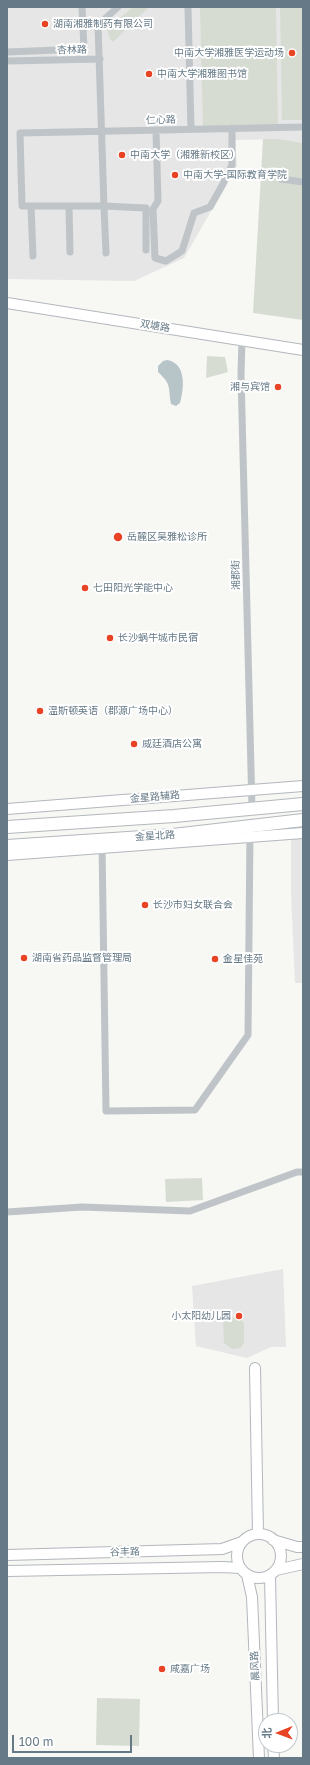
<!DOCTYPE html>
<html>
<head>
<meta charset="utf-8">
<style>
	body { margin:0 }
	#map { position:relative; width:310px; height:1765px; overflow:hidden; background:#f7f7f4; font-family:"Golos Text","Noto Sans SC",sans-serif }
	canvas { display:block }
	.frame { position:absolute; inset:0; border:8px solid #657986; pointer-events:none }
	.north { position:absolute; left:258px; top:1713px; width:40px; height:40px; box-sizing:border-box; background:#fff; border:1px solid #c1c9cf; border-radius:50%; rotate:269deg; font-size:11px; font-weight:700; line-height:16px; text-align:center; color:#657986 }
	.north::after { content:''; display:block; margin:auto; width:14px; height:18px; background:#e74324; clip-path:polygon(50% 0,100% 100%,50% 72%,0 100%) }
	.scale { position:absolute; left:12px; top:1735px; width:120px; height:18px; box-sizing:border-box; border:2px solid #657986; border-top:0; padding-left:5px; font-size:12px; line-height:14px; white-space:nowrap; color:#657986; -webkit-text-stroke:3px #fff; paint-order:stroke }
</style>
</head>
<body>
<div id="map">
<canvas width="310" height="1765"></canvas>
<div class="frame"></div>
<div class="north">北</div>
<div class="scale">100 m</div>
</div>
<script>
const c = document.querySelector('canvas').getContext('2d');
c.lineJoin = 'round';
function fill(path, color) {
  c.fillStyle = color;
  c.fill(path, 'evenodd');
}
function stroke(path, color, width, dash) {
  c.strokeStyle = color;
  c.lineWidth = width;
  c.lineCap = dash ? 'butt' : 'round';
  c.setLineDash(dash || []);
  c.stroke(path);
}
function write(font, color, halo, rows, align = 'center') {
  c.font = font + ' "Golos Text","Noto Sans SC",sans-serif';
  c.lineWidth = 4;
  c.setLineDash([]);
  c.textBaseline = 'middle';
  c.strokeStyle = halo;
  c.fillStyle = color;
  for (const [text, x, y, turn = 0] of rows) {
    c.save();
    c.translate(x, y);
    c.rotate((+turn || 0) * Math.PI / 180);
    c.textAlign = isNaN(turn) ? turn : align;
    if (halo) c.strokeText(text, 0, 0);
    c.fillText(text, 0, 0);
    c.restore();
  }
}
const built = new Path2D(`
	M 7,7 L 303,7 L 303,143 L 279,139 L 235,140 L 237,166 L 184,258 L 134,281 L 7,279 Z
	M 303,838 L 303,983 L 295,983 L 291,893 L 291,840 Z
	M 283,1269 L 286,1347 L 271,1347 L 247,1358 L 196,1346 L 192,1286 Z`);
const green = new Path2D(`
	M 133,7 L 149,7 L 113,42 L 110,39 L 107,29 Z
	M 200,7 L 276,7 L 278,127 L 203,128 Z
	M 280,7 L 303,7 L 303,120 L 282,120 Z
	M 263,139 L 279,139 L 303,143 L 303,320 L 253,313 Z
	M 207,356 L 225,357 L 228,372 L 206,378 Z
	M 202,1178 L 203,1200 L 166,1202 L 165,1179 Z
	M 228,1317 L 238,1317 L 244,1323 L 244,1342 L 241,1348 L 232,1349 L 224,1343 L 223,1321 Z
	M 97,1698 L 140,1699 L 139,1746 L 96,1745 Z`);
const water = new Path2D(`
	M 167,360 C 187,363 184,389 180,403 L 176,406 L 171,404 C 168,387 172,385 158,372 L 158,366 L 163,361 Z`);
const street = new Path2D(`
	M 118,7 L 98,25 L 104,206 L 22,206 L 20,133 C 115,131 209,129 303,127
	M 188,7 L 191,129
	M 7,52 L 84,49 L 82,7
	M 7,61 L 100,59
	M 156,130 L 158,201 L 153,209 L 155,258 L 166,261 L 182,251 L 194,213 L 210,207 L 223,184 L 232,165 L 232,128
	M 281,179 L 303,182
	M 31,206 L 33,256
	M 69,206 L 70,252
	M 106,253 L 104,206 L 146,208 L 146,250
	M 242,339 L 241,374 L 252,809
	M 102,844 L 106,1111 L 195,1110 L 248,1035 L 250,833
	M 7,1212 L 82,1207 L 190,1211 L 297,1172 L 303,1172`);
const secondary = new Path2D(`
	M 7,303 L 303,350
	M 7,809 L 303,786
	M 7,855 L 303,833
	M 255,1368 L 258,1534
	M237 1556a22 22 0 1 1 44 0a22 22 0 1 1-44 0Z
	M 273,1540 L 297,1547 L 303,1547
	M 7,1555 L 222,1549 L 242,1542
	M 276,1570 L 303,1564
	M 7,1571 L 222,1567 L 240,1568
	M 247,1575 L 252,1597 L 259,1758
	M 270,1576 L 273,1721
	M 273,1745 L 274,1758`);
const primary = new Path2D(`
	M 7,827 L 174,816 L 303,804
	M 7,846 L 173,835 L 303,820`);
const markers = [
	[45,24,4,"#e74324"],
	[292,53,4,"#e74324"],
	[149,74,4,"#e74324"],
	[122,155,4,"#e74324"],
	[175,175,4,"#e74324"],
	[278,387,4,"#e74324"],
	[118,537,5,"#e74324"],
	[85,588,4,"#e74324"],
	[110,638,4,"#e74324"],
	[40,711,4,"#e74324"],
	[134,744,4,"#e74324"],
	[145,905,4,"#e74324"],
	[24,958,4,"#e74324"],
	[215,959,4,"#e74324"],
	[239,1316,4,"#e74324"],
	[162,1669,4,"#e74324"]
];
const poiNames = [
	["湖南湘雅制药有限公司",53,24],
	["中南大学湘雅医学运动场",284,53,"right"],
	["中南大学湘雅图书馆",157,74],
	["中南大学（湘雅新校区）",130,155],
	["中南大学-国际教育学院",183,175],
	["湘与宾馆",270,387,"right"],
	["岳麓区吴雅松诊所",127,537],
	["七田阳光学能中心",93,588],
	["长沙蜗牛城市民宿",118,638],
	["温斯顿英语（郡源广场中心）",48,711],
	["威廷酒店公寓",142,744],
	["长沙市妇女联合会",153,905],
	["湖南省药品监督管理局",32,958],
	["金星佳苑",223,959],
	["小太阳幼儿园",231,1316,"right"],
	["咸嘉广场",170,1669]
];
const streetNames = [
	["杏林路",72,50,-1],
	["仁心路",161,120,-2],
	["双塘路",155,326,9],
	["湘郡街",236,575,-91],
	["金星路辅路",155,797,-5],
	["金星北路",155,836,-4],
	["谷丰路",125,1552,-2],
	["晨风路",255,1666,-93]
];
fill(built, '#e5e6e5');
fill(green, '#d7dcd3');
fill(water, '#b7c5c8');
stroke(secondary, '#b2b8bd', 12);
stroke(primary, '#b3b8bc', 14);
stroke(street, '#bfc4c8', 7);
stroke(secondary, '#fff', 10);
stroke(primary, '#fff', 12);
for (const [x, y, r, color] of markers) {
  const dot = new Path2D();
  dot.arc(x, y, r, 0, 2 * Math.PI);
  c.fillStyle = color;
  c.fill(dot);
  stroke(dot, '#fff', 1.5);
}
write('10px', '#657986', '#fff', poiNames, 'left');
write('10px', '#657986', '#fff', streetNames);
</script>
</body>
</html>
